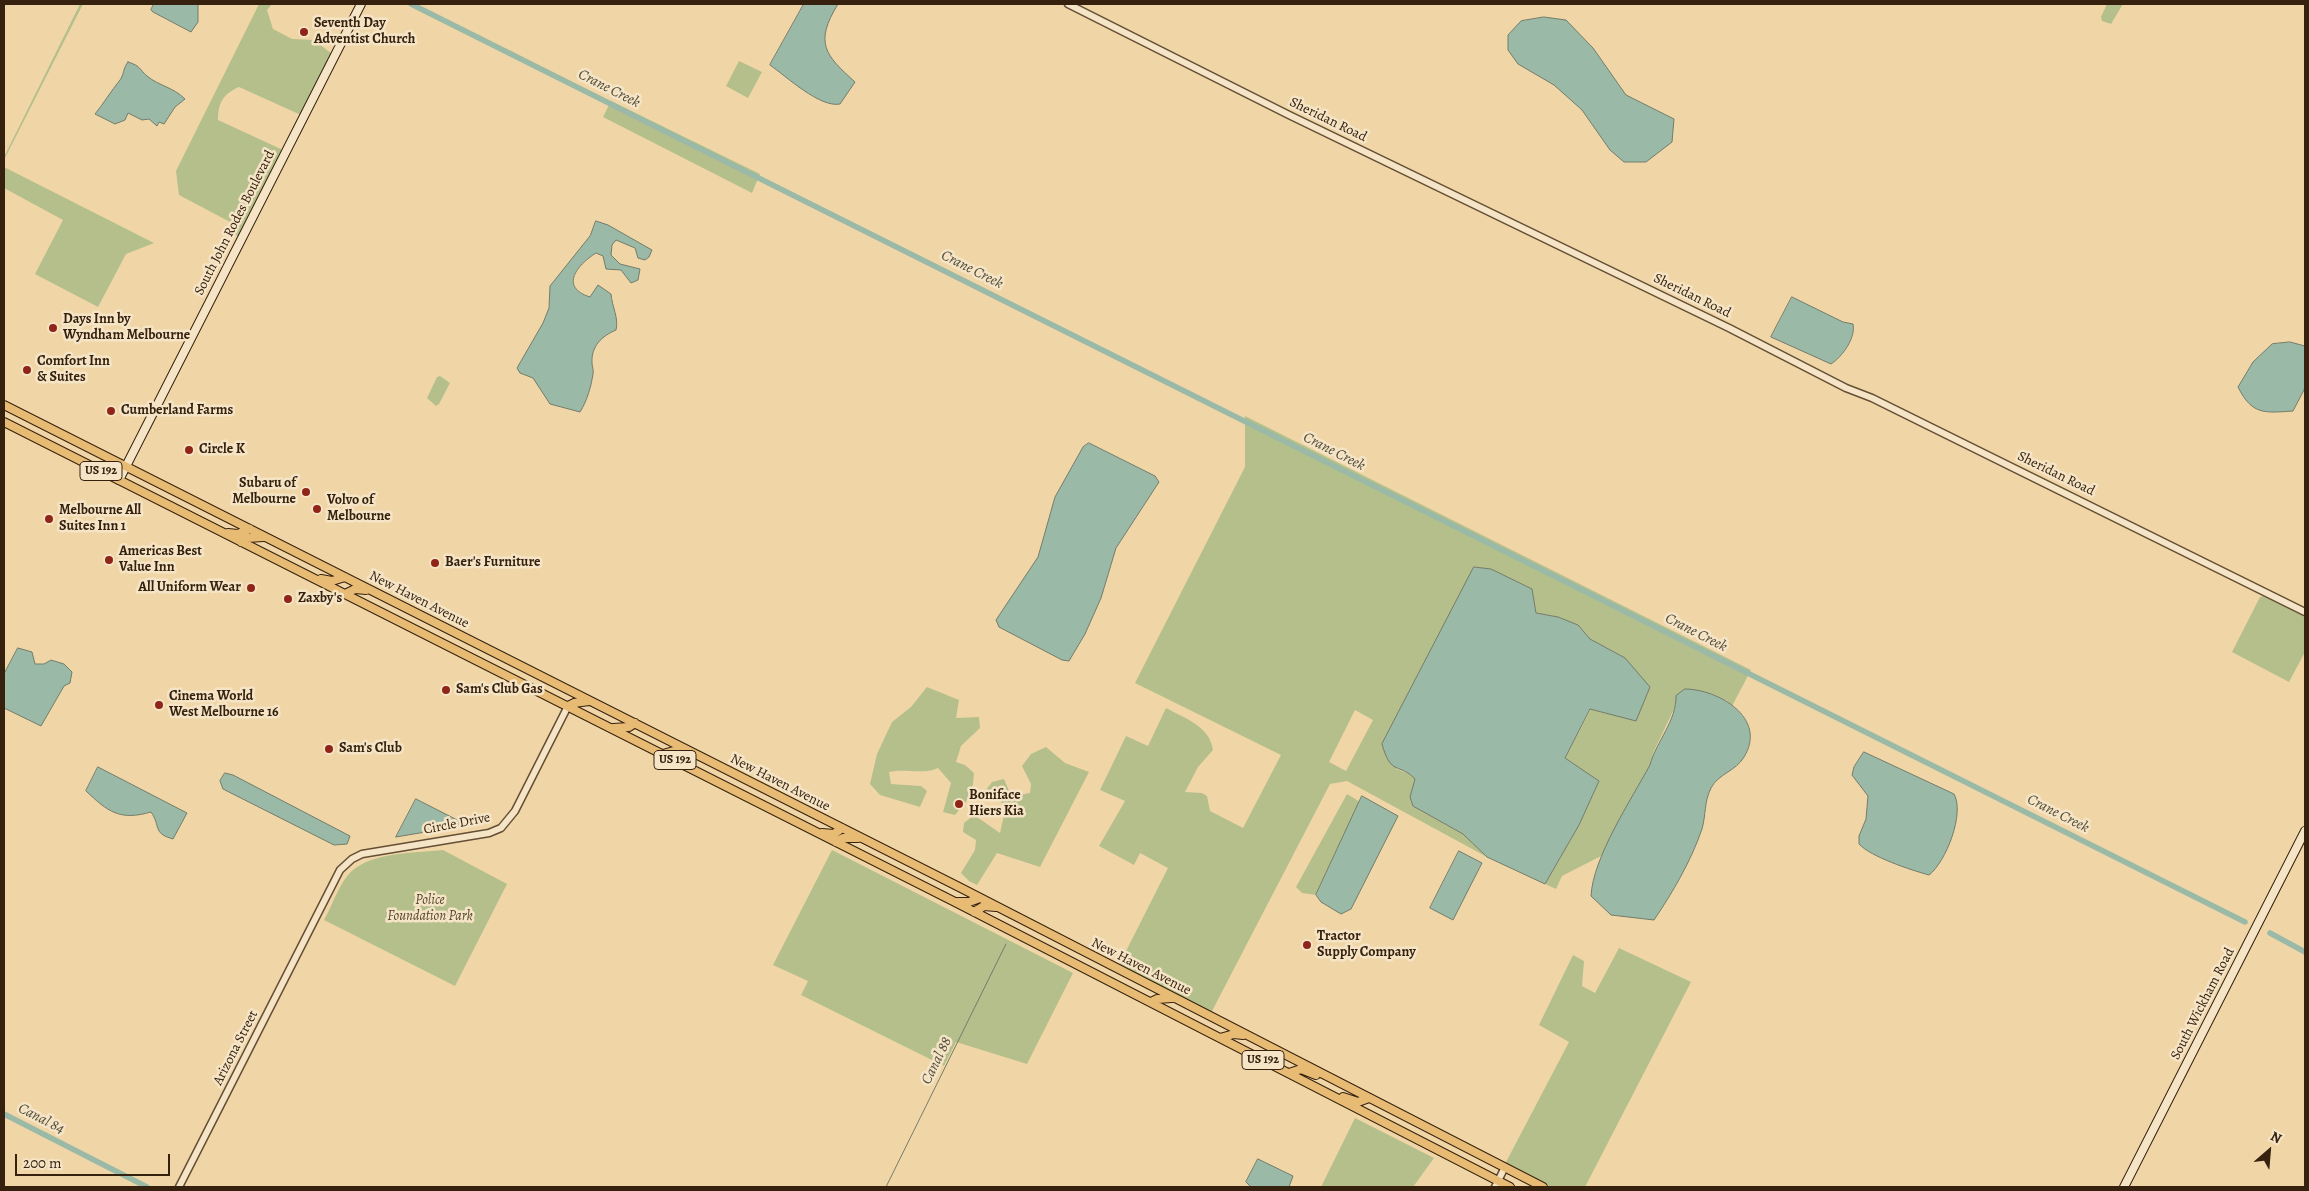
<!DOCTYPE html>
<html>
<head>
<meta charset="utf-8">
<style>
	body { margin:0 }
	#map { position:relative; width:2309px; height:1191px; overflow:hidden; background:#f0d6a7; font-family:Alegreya,serif }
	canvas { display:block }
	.frame { position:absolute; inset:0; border:5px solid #35210e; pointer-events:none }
	.north { position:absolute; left:2244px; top:1126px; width:50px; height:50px; -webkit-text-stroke:4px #f5e4c6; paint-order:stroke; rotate:27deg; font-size:14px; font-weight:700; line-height:20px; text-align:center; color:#35210e }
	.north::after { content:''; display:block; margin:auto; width:18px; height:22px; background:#35210e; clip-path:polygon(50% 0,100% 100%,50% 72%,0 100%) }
	.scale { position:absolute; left:15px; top:1154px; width:155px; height:22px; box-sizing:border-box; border:2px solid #35210e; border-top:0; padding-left:6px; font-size:15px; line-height:18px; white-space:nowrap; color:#35210e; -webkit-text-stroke:4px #f5e4c6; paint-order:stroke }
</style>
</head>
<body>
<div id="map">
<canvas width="2309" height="1191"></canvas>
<div class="frame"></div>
<div class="north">N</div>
<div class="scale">200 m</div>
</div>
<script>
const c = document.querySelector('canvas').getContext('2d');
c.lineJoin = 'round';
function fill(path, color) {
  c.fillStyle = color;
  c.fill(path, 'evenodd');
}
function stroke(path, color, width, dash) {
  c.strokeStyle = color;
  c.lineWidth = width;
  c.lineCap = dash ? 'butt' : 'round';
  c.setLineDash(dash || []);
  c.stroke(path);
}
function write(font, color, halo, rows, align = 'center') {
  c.font = font + ' Alegreya,serif';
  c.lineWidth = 5;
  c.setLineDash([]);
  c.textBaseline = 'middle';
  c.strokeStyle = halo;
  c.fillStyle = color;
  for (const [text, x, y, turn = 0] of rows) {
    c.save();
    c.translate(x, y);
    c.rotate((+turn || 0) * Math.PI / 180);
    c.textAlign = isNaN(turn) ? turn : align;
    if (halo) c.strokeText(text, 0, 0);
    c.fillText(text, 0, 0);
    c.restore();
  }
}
const green = new Path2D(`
	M 80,4 L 83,4 L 4,160 L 4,157 Z
	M 259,4 L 272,4 L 267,10 L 273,29 L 292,39 L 314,40 L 332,54 L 301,115 L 239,87 C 223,94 218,103 218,120 L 283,150 L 239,237 L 232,233 L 234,224 L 179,195 L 176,171 Z
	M 2107,4 L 2123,4 L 2111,24 L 2102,21 L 2101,17 Z
	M 739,61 L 762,72 L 748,98 L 726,86 Z
	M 611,101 L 760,174 L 752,193 L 603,117 Z
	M 4,167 L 154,243 L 126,254 L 98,307 L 35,274 L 63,220 L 4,188 Z
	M 440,376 L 450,383 L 439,404 L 436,406 L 427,398 L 437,377 Z
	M 1245,416 L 1751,670 L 1732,706 L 1726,700 L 1676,705 L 1654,751 L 1650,765 L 1603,855 L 1562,876 L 1556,889 L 1545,884 L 1579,825 L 1599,781 L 1565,758 L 1591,709 L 1636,720 L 1625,658 L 1590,639 L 1578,625 L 1558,617 L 1536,613 L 1532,589 L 1491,569 L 1474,567 L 1396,769 L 1410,774 L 1415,779 L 1410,797 L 1413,806 L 1463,834 L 1487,857 L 1347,781 L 1330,784 L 1211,1013 L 1119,965 L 1168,868 L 1140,853 L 1134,865 L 1099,846 L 1125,801 L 1100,790 L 1126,736 L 1148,746 L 1166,708 C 1184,718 1210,726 1213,750 L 1198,767 L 1185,792 L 1202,793 L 1207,796 L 1210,811 L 1243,828 L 1281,755 L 1135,683 L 1245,467 ZM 1355,710 L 1373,720 L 1346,771 L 1329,762 Z
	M 2263,596 L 2305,616 L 2305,652 L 2289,682 L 2232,652 L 2260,597 Z
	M 927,687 L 959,700 L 956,718 L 979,717 L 980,728 L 961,746 L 956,762 L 965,765 L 974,773 L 972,794 L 955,815 L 943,812 L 951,783 L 938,768 C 923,775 906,768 889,772 L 891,784 L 921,786 L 927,791 L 920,807 L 880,795 L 870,784 L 877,754 L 892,722 L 911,707 Z
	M 1046,747 L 1065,763 L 1089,772 L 1040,867 L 997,853 L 977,885 L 969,881 L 961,873 L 975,850 L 976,840 L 963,832 L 964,823 L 974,815 L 1000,833 L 1006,806 L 986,790 L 992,782 L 1004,779 L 1010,793 L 1019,795 L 1030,793 L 1031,784 L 1022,766 L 1031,754 Z
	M 1347,794 L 1360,802 L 1316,895 L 1302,893 L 1296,887 Z
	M 443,850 L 507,884 L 455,986 L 324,920 C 332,906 338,887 348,875 C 367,852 414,853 443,850 Z
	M 832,850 L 1073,973 L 1027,1064 L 956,1042 L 944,1066 L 801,995 L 808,981 L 773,965 Z
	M 1619,948 L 1691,982 L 1585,1187 L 1551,1187 L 1505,1164 L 1569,1042 L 1539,1025 L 1573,955 L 1584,961 L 1582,986 L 1595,993 Z
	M 1355,1118 L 1434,1158 L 1413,1187 L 1321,1187 Z`);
const water = new Path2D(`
	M 154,4 L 198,4 L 198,22 L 191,32 L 153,12 L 151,10 Z
	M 804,4 L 838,4 C 814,43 825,55 855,82 L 840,104 C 820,108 787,77 770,65 Z
	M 1544,17 L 1566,20 L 1593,48 L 1626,95 L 1674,119 L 1672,142 L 1646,162 L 1624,162 L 1610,150 L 1582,110 L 1554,85 L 1518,64 L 1508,50 L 1508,35 L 1521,21 Z
	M 128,62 C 141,66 139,69 147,76 C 159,86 173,87 185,99 L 175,107 L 164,124 L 159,122 L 157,126 L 149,119 L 142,120 L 128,113 L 125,120 L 115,124 L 95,114 C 104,103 111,91 120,80 C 124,75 123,68 128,62 Z
	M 596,221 L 608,225 L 652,250 L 649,257 L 645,260 L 638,258 L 635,248 L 616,240 L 612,245 L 611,255 L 620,264 L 640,269 L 638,280 L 631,283 L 621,270 L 606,269 L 603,256 L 596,253 C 577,265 559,287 590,297 L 598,285 L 611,294 C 612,307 619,318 616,330 C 602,336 591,346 592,363 C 592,367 594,370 593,374 C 591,387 587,401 580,412 L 550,404 L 533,378 L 520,373 L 517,368 L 543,323 L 549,308 L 550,286 L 590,236 Z
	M 1792,297 L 1843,322 L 1853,324 C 1856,338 1842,357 1831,364 L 1771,337 Z
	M 2290,342 L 2305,346 L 2305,388 L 2293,411 C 2264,413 2252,415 2238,387 L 2253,362 L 2272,344 Z
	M 1089,443 L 1155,476 L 1159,482 L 1116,548 L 1101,598 L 1085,634 L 1069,661 L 1062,660 L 999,627 L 996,620 L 1038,557 L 1055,497 L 1083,447 Z
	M 1474,567 L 1491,569 L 1532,589 L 1536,613 L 1558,617 L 1578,625 L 1590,639 L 1625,658 L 1650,687 L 1636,721 L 1590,709 L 1565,758 L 1599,781 L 1579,825 L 1545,884 L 1487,857 L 1463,834 L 1413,806 L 1410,797 L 1415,779 C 1399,762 1391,777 1382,744 Z
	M 18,648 L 32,652 L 35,664 L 44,664 L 51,660 L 64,664 L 72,672 L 70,683 L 64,686 L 41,726 L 4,708 L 4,674 Z
	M 1685,689 C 1718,689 1768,718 1744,757 C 1736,771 1718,774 1711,788 C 1704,802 1706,815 1702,829 C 1691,861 1673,892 1654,920 L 1611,915 L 1591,896 C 1593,857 1631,800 1650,765 C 1656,742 1677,720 1676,696 Z
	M 1864,752 L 1954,794 C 1965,813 1946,862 1929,875 C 1911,870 1871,857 1859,844 L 1859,836 L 1866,819 L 1868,796 L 1852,775 L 1854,767 Z
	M 98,767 L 187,813 L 173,839 C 152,833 161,826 151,812 C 120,821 108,812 86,791 Z
	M 225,773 L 233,775 L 350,836 L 347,844 L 334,845 L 223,789 L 220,781 Z
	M 1362,796 L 1398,816 L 1351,909 L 1341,914 L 1321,902 L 1316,895 Z
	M 416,799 L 467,825 L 396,837 Z
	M 1459,851 L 1482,863 L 1453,920 L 1430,908 Z
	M 1258,1159 L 1293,1176 L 1289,1187 L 1251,1187 L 1246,1182 Z`);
const stream = new Path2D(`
	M 886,1187 L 1006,944`);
const canal = new Path2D(`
	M 411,4 L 2245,922
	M 2270,933 L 2305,952
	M 4,1114 L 147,1187`);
const tertiary = new Path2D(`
	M 1068,4 L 1289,115 L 1729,328 L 1846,388 L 1872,398 L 2305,612
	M 179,1187 L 340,870 L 352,859 L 362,854 L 489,833 L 501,828 L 515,811 L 568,706
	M 1495,1187 L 1505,1167`);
const secondary = new Path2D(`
	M 119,480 L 361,4
	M 2124,1187 L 2305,831`);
const primary = new Path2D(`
	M 4,405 L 961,888 L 1543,1187
	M 4,422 L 955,902 L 1510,1187
	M 228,533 L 238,534 L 250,529
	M 241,542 L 247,538 L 263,537
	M 321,579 L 332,581 L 345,577
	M 345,594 L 355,589 L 366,590
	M 568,706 L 574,703 L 589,701
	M 613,728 L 629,727 L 635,723
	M 663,754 L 677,750 L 685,750
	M 822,833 L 834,834 L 842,828
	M 836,842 L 843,838 L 858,838
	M 957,902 L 969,902 L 980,898
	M 974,912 L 984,906 L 996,907
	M 1151,1002 L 1157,999 L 1172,998
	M 1220,1038 L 1234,1034 L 1243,1035
	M 1289,1073 L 1301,1069 L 1316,1075
	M 1343,1097 L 1358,1102 L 1369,1098`);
const markers = [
	[304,32,5,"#8f2418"],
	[53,328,5,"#8f2418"],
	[27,370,5,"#8f2418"],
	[111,411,5,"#8f2418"],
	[189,450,5,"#8f2418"],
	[306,492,5,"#8f2418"],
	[317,509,5,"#8f2418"],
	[49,519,5,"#8f2418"],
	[109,560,5,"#8f2418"],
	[435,563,5,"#8f2418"],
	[251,588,5,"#8f2418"],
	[288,599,5,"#8f2418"],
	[446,690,5,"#8f2418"],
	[159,705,5,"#8f2418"],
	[329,749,5,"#8f2418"],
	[959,804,5,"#8f2418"],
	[1307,945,5,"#8f2418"]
];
const shields = [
	[101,471,42],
	[675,760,42],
	[1263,1060,42]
];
const shieldNames = [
	["US 192",101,471],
	["US 192",675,760],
	["US 192",1263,1060]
];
const poiNames = [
	["Seventh Day",314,24],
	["Adventist Church",314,40],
	["Days Inn by",63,320],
	["Wyndham Melbourne",63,336],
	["Comfort Inn",37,362],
	["& Suites",37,378],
	["Cumberland Farms",121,411],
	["Circle K",199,450],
	["Subaru of",296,484,"right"],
	["Melbourne",296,500,"right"],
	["Volvo of",327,501],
	["Melbourne",327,517],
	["Melbourne All",59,511],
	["Suites Inn 1",59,527],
	["Americas Best",119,552],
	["Value Inn",119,568],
	["Baer's Furniture",445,563],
	["All Uniform Wear",241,588,"right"],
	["Zaxby's",298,599],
	["Sam's Club Gas",456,690],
	["Cinema World",169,697],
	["West Melbourne 16",169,713],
	["Sam's Club",339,749],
	["Boniface",969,796],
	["Hiers Kia",969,812],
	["Tractor",1317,937],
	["Supply Company",1317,953]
];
const streetNames = [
	["Sheridan Road",1328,120,26],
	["South John Rodes Boulevard",235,223,-63],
	["Sheridan Road",1692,296,26],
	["Sheridan Road",2056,474,26],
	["New Haven Avenue",419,600,27],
	["New Haven Avenue",780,783,27],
	["Circle Drive",457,824,-11],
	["New Haven Avenue",1141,967,27],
	["South Wickham Road",2203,1004,-63],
	["Arizona Street",236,1048,-63]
];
const parkNames = [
	["Police",430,901],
	["Foundation Park",430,917]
];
const waterNames = [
	["Crane Creek",609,89,27],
	["Crane Creek",972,270,27],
	["Crane Creek",1334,452,27],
	["Crane Creek",1696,633,27],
	["Crane Creek",2058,814,27],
	["Canal 88",937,1061,-64],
	["Canal 84",41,1119,27]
];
fill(green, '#b5bf8b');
fill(water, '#9ab9a7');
stroke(water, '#727c6a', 1);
stroke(stream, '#727c6a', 1);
stroke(canal, '#9ab9a7', 5.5);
stroke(tertiary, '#644e34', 9);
stroke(secondary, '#35210e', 10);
stroke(primary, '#35210e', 10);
stroke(tertiary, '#f5e4c6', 6);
stroke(secondary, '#f5e4c6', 8);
stroke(primary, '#e8bb74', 8);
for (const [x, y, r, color] of markers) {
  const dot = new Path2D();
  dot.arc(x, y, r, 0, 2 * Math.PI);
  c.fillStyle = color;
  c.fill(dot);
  stroke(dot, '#f5e4c6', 2);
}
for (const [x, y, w] of shields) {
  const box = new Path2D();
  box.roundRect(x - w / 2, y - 9.5, w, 19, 4);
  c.fillStyle = '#f5e4c6';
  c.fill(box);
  stroke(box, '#35210e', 1);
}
write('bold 12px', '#35210e', null, shieldNames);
write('bold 14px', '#35210e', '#f5e4c6', poiNames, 'left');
write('14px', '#35210e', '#f5e4c6', streetNames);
write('italic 14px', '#55482d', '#f5e4c6', parkNames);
write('italic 15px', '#534f3c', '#f5e4c6', waterNames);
</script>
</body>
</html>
